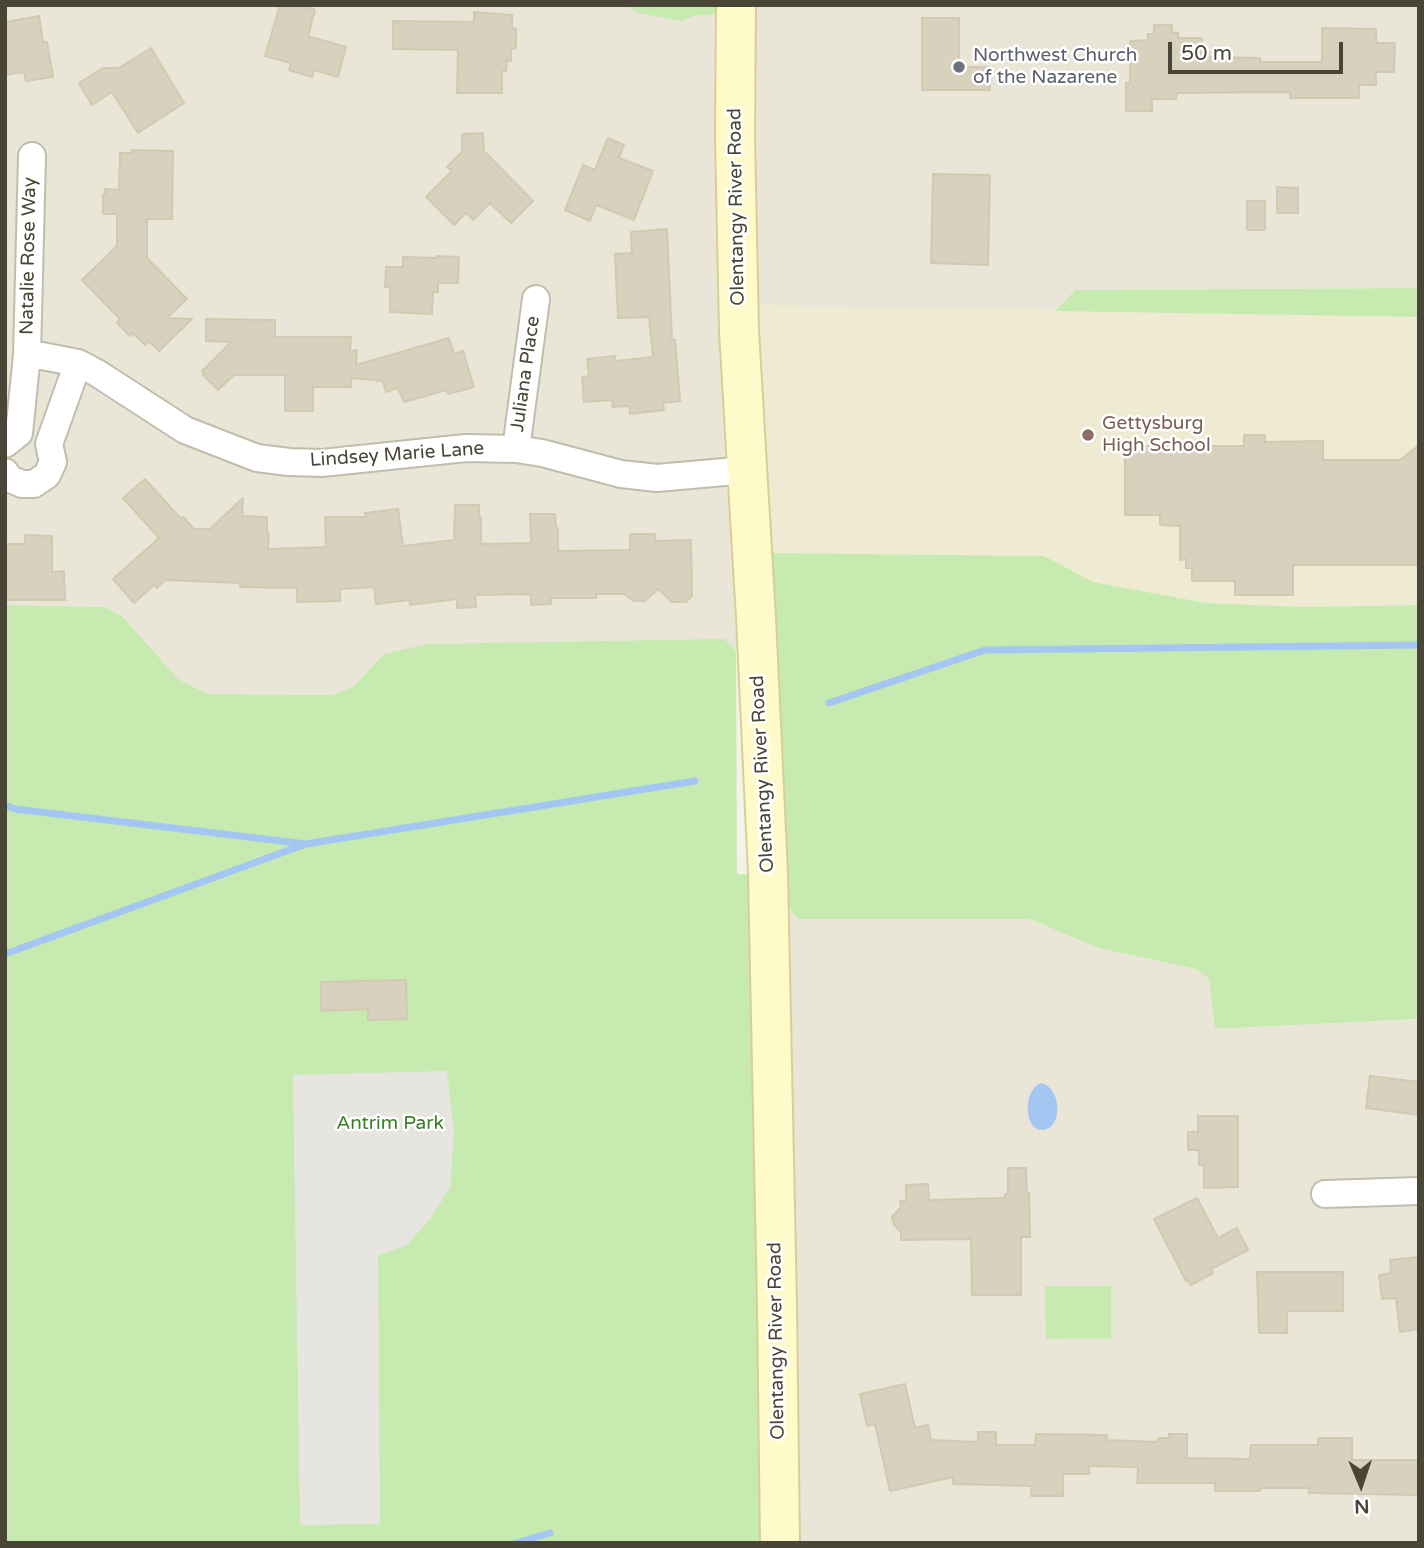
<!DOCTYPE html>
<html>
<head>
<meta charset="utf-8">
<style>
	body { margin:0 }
	#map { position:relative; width:1424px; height:1548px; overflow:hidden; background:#f5f3e9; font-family:"Varela Round",sans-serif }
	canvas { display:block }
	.frame { position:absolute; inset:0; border:7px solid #494537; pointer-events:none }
	.north { position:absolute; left:1326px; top:1450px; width:70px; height:70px; -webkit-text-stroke:5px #fff; paint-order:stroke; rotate:178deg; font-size:19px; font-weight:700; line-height:28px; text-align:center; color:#494537 }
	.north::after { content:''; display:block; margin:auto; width:24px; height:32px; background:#494537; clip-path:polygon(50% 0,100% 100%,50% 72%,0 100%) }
	.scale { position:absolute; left:1168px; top:42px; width:175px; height:32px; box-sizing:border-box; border:4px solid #494537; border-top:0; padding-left:9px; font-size:21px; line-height:24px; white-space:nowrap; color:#494537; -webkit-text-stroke:5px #fff; paint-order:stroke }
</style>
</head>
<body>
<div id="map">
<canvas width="1424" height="1548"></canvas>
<div class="frame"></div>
<div class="north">N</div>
<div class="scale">50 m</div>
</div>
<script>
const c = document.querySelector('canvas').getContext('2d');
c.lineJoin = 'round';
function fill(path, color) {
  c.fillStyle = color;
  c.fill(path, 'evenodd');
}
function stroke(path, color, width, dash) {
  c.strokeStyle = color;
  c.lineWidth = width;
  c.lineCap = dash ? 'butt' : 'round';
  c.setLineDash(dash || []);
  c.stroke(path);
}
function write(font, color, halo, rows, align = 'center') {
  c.font = font + ' "Varela Round",sans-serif';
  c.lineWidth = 5;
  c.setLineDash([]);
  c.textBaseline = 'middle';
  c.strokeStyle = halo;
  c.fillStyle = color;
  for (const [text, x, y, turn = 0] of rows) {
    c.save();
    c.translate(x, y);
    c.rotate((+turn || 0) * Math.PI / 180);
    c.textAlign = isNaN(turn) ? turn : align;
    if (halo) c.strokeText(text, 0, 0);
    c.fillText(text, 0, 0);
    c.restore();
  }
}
const residential = new Path2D(`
	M 5,5 L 627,5 L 637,13 L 681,21 L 695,16 L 720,14 L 720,5 L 1419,5 L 1419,288 L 1075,290 L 1055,311 L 767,644 L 736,651 L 725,639 L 384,654 L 353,687 L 332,695 L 207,694 L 180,682 L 122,616 L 104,607 L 5,605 Z
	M 785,903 L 800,919 L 1030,919 L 1098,948 L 1196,969 L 1209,979 L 1215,1029 L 1416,1019 L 1419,1003 L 1419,1543 L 780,1543 Z`);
const education = new Path2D(`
	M 749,305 L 1419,317 L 1419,605 L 1303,607 L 1207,603 L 1093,582 L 1044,556 L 764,553 Z`);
const green = new Path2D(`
	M 627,5 L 720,5 L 720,14 L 695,16 L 681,21 L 637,13 Z
	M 1419,288 L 1419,317 L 1055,311 L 1075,290 Z
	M 764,553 L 1044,556 L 1093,582 L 1207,603 L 1303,607 L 1419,605 L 1419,1003 L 1416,1019 L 1215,1029 L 1209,979 L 1196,969 L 1098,948 L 1030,919 L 799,919 L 785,903 Z
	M 5,605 L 104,607 L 122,616 L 178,679 L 207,694 L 332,695 L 353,687 L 384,654 L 427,644 L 725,639 L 736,651 L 737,874 L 768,874 L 780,1543 L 5,1543 Z
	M 1045,1286 L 1111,1286 L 1111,1338 L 1046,1339 Z`);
const parking = new Path2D(`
	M 447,1071 L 454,1133 L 450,1188 L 430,1219 L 406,1246 L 378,1255 L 380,1524 L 300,1525 L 293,1075 Z`);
const water = new Path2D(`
	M 1041,1083 C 1062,1088 1063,1128 1043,1130 C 1024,1132 1022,1090 1041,1083 Z`);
const stream = new Path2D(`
	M 829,703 L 985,650 L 1419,645
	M 5,805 L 15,809 L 306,844 L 695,781
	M 5,954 L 303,845
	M 516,1543 L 550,1533`);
const building = new Path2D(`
	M 280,5 L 301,5 L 315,10 L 308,36 L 346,47 L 338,77 L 314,70 L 312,77 L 289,70 L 291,63 L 265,56 Z
	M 474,12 L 512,15 L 512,28 L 516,29 L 516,48 L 511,49 L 511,61 L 507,60 L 506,71 L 502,71 L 502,93 L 457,93 L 458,50 L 393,49 L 393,21 L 474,22 Z
	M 39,16 L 43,42 L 47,42 L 53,77 L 26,81 L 24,72 L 5,75 L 5,22 Z
	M 922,18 L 959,18 L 959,67 L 990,67 L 990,90 L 922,90 Z
	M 1154,25 L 1172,25 L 1172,33 L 1178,33 L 1178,38 L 1202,38 L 1202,53 L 1209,52 L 1209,57 L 1260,58 L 1260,62 L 1322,62 L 1322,28 L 1376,29 L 1376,43 L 1395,43 L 1394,72 L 1376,72 L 1376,85 L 1359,85 L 1359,98 L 1290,98 L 1290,92 L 1177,93 L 1176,99 L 1152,99 L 1152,111 L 1126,111 L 1126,83 L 1130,83 L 1130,41 L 1148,40 L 1148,34 L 1154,34 Z
	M 151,48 L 184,103 L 138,133 L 112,92 L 92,105 L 79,83 L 103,68 L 119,68 Z
	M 483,133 L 484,151 L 533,201 L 511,223 L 490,203 L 473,220 L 466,213 L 454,225 L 426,197 L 452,171 L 447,167 L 462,152 L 462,134 Z
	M 608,138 L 624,145 L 619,158 L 653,171 L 634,220 L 596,205 L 590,221 L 565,210 L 583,165 L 595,170 Z
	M 132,150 L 173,151 L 172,219 L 147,219 L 147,258 L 187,299 L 167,318 L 192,319 L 159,351 L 149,341 L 145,345 L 133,333 L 130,336 L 117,323 L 120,319 L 82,280 L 117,246 L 117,214 L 103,214 L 103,194 L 105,194 L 105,189 L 119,190 L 120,153 L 132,153 Z
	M 933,174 L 990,175 L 988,265 L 931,263 Z
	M 1277,187 L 1298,188 L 1298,213 L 1277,213 Z
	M 1247,201 L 1265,201 L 1265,230 L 1247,230 Z
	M 667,229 L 672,340 L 675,340 L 680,401 L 663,403 L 664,410 L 630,414 L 629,406 L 613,407 L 612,400 L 584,402 L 582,377 L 589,376 L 587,359 L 615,356 L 615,361 L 653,357 L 649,317 L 618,318 L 615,254 L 632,253 L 631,232 Z
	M 436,256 L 459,257 L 458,283 L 438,283 L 438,292 L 433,292 L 432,314 L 390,312 L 390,287 L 385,287 L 386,267 L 403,267 L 403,257 L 436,258 Z
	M 206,319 L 275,320 L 275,337 L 351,337 L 350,351 L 357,350 L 356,365 L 449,338 L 454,354 L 463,351 L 474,387 L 448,394 L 447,390 L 404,402 L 398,388 L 386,392 L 383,381 L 351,378 L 351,387 L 313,387 L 313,411 L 285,411 L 285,375 L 234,375 L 218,390 L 203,375 L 204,374 L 202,371 L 231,342 L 206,341 Z
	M 1244,435 L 1265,435 L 1265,442 L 1323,441 L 1323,460 L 1400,460 L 1419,445 L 1419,565 L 1293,565 L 1293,595 L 1235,595 L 1235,581 L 1192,581 L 1192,568 L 1186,568 L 1186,559 L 1180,560 L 1180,526 L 1160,525 L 1160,515 L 1125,515 L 1125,454 L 1135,446 L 1244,446 Z
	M 145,479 L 181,519 L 183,517 L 194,529 L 210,529 L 243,498 L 242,516 L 267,517 L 267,533 L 269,534 L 268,549 L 326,547 L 325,517 L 366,517 L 365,513 L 398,509 L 403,546 L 454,540 L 455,505 L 479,505 L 479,518 L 481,517 L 481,544 L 531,543 L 530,514 L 555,514 L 556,528 L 558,528 L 558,551 L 630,550 L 630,534 L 655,534 L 655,541 L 691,540 L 692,596 L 686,602 L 672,602 L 658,589 L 645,601 L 634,601 L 624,594 L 596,594 L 596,598 L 551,598 L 551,604 L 531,605 L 531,594 L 475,595 L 476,607 L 457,608 L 457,599 L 410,605 L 409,600 L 376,604 L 374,587 L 340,589 L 340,601 L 297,602 L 297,588 L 240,587 L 241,583 L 165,580 L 157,588 L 154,585 L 134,603 L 113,579 L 159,538 L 123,498 Z
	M 25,535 L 52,536 L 52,572 L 64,571 L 65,600 L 5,600 L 5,544 L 25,544 Z
	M 406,980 L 407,1019 L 368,1020 L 368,1009 L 321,1011 L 321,982 Z
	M 1370,1076 L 1419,1082 L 1419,1115 L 1366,1108 Z
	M 1198,1116 L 1238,1116 L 1238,1187 L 1204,1188 L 1204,1165 L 1199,1165 L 1199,1150 L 1188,1150 L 1188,1132 L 1198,1132 Z
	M 1008,1168 L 1026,1168 L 1027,1193 L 1029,1193 L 1030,1237 L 1021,1237 L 1021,1295 L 972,1295 L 971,1239 L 901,1240 L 901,1232 L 894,1225 L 892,1217 L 901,1207 L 900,1201 L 906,1201 L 906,1185 L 928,1184 L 929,1200 L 1005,1198 L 1005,1194 L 1008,1194 Z
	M 1197,1198 L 1218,1238 L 1237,1228 L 1248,1250 L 1211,1269 L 1213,1273 L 1191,1285 L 1188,1280 L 1186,1281 L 1154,1219 Z
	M 1419,1257 L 1419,1329 L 1400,1332 L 1396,1298 L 1382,1299 L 1379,1275 L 1391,1273 L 1390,1260 Z
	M 1257,1272 L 1343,1272 L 1343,1311 L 1287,1311 L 1287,1333 L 1259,1333 Z
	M 905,1384 L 915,1428 L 928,1425 L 931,1440 L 978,1442 L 978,1432 L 996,1432 L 996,1445 L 1035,1445 L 1036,1434 L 1107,1435 L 1107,1440 L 1157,1442 L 1158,1438 L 1169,1438 L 1169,1434 L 1187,1434 L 1187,1458 L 1250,1459 L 1251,1445 L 1318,1445 L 1318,1438 L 1352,1438 L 1352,1460 L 1419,1460 L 1419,1495 L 1309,1493 L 1309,1488 L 1260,1488 L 1260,1491 L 1215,1491 L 1215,1483 L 1137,1483 L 1138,1467 L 1089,1466 L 1089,1474 L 1063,1474 L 1063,1496 L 1031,1496 L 1032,1486 L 953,1484 L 953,1477 L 890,1491 L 875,1424 L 867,1426 L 860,1394 Z`);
const street = new Path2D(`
	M 27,355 L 42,356 L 78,363 L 97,373 L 185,430 L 257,458 L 289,462 L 322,463 L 466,448 L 516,449 L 542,453 L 621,474 L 657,478 L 747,470
	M 5,444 L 19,433 L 27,355 L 32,156
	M 516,449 L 536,299
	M 5,472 L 10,479 L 22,484 L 34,484 L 47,475 L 53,462 L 49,444 L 78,363
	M 1325,1194 L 1419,1191`);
const secondary = new Path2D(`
	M 736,5 L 735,137 L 739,331 L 756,618 L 768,874 L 777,1304 L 780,1543`);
const markers = [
	[959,67,7,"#6b7280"],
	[1088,435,7,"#8d6e63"]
];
const worshipNames = [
	["Northwest Church",973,56],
	["of the Nazarene",973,78]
];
const streetNames = [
	["Olentangy River Road",737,207,-91],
	["Natalie Rose Way",29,256,-89],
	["Juliana Place",526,374,-82],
	["Lindsey Marie Lane",397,455,-4],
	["Olentangy River Road",763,774,-93],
	["Olentangy River Road",777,1341,-91]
];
const educationNames = [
	["Gettysburg",1102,424],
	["High School",1102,446]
];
const parkNames = [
	["Antrim Park",390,1124]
];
fill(residential, '#e9e6d7');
fill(education, '#eeebd2');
fill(green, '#c7eab0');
fill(parking, '#e6e5e0');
fill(water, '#a3c6f3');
stroke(stream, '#a3c6f3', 7);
fill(building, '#d7d1be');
stroke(building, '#d2cab0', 2);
stroke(street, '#c1bdab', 30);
stroke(secondary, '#d7cf97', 42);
stroke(street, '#fff', 26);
stroke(secondary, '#fffac9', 38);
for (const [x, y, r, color] of markers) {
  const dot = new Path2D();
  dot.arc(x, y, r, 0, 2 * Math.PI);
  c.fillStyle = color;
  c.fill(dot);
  stroke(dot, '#fff', 2.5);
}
write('19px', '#5b616d', '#fff', worshipNames, 'left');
write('19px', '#494537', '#fff', streetNames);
write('19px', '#785e54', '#fff', educationNames, 'left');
write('19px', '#3a7e27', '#fff', parkNames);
</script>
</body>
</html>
